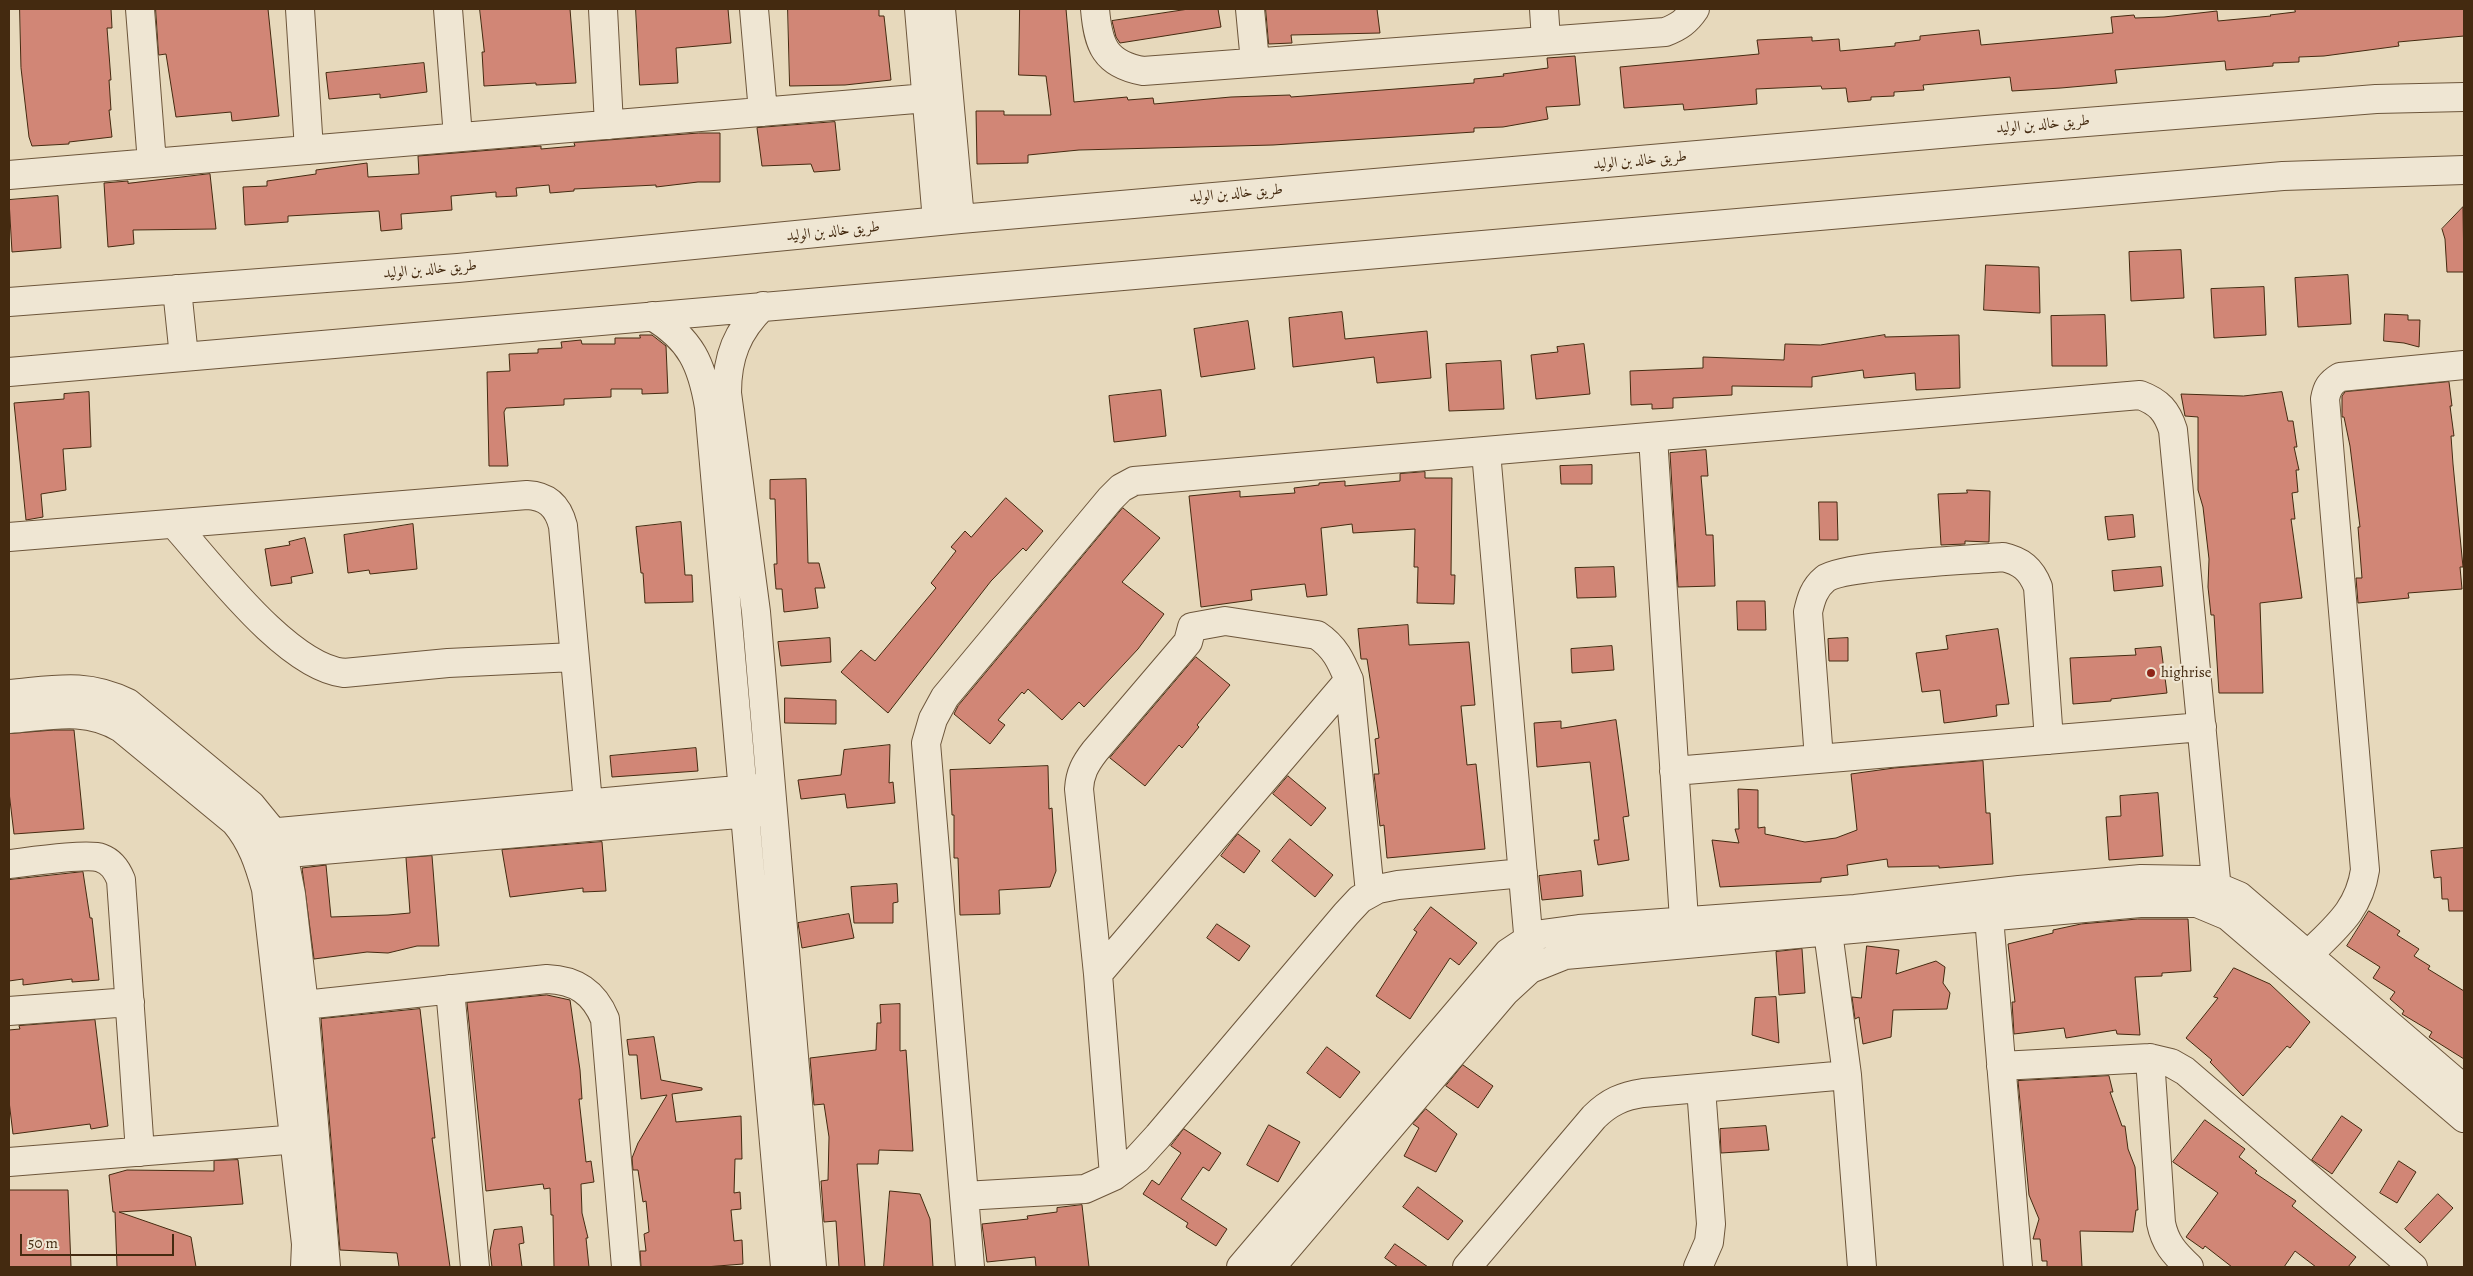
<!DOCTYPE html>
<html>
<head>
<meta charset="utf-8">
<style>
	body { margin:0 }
	#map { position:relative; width:2473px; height:1276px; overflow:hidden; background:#e7d9bc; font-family:Alegreya,serif }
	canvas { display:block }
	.frame { position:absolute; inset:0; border:10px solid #442a10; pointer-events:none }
	.scale { position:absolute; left:20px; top:1234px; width:154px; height:22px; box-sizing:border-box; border:2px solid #442a10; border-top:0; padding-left:6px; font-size:15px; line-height:18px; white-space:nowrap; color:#442a10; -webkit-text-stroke:4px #efe6d3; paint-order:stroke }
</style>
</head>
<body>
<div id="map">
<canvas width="2473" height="1276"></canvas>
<div class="frame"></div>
<div class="scale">50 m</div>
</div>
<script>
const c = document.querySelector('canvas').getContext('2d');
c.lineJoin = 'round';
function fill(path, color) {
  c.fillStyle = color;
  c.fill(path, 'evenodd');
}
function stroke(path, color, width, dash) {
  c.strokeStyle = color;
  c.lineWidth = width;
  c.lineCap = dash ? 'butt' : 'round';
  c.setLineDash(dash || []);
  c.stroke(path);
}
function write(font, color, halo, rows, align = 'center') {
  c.font = font + ' Alegreya,Amiri,serif';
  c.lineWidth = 4.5;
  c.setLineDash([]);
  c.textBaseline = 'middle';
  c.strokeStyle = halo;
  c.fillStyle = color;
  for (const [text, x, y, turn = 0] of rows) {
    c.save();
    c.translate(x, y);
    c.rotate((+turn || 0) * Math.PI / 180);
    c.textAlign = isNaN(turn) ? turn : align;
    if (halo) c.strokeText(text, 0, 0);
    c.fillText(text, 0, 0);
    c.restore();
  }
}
const building = new Path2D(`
	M 20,9 L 111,9 L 112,28 L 107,28 L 111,80 L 109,80 L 111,110 L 109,110 L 112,137 L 69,142 L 69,144 L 32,146 L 29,137 L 21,68 Z
	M 156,9 L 268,9 L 279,116 L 232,121 L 231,112 L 176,117 L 166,54 L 159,55 Z
	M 480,9 L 570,9 L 576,83 L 536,85 L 536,83 L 484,86 L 482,52 L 484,52 Z
	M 636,9 L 728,9 L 731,43 L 676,48 L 678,83 L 640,85 Z
	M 788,9 L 879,9 L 879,16 L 884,16 L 891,80 L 845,85 L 790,86 Z
	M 1020,9 L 1066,9 L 1074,102 L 1127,97 L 1128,100 L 1153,98 L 1154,104 L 1231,97 L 1290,95 L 1291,97 L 1474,83 L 1474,79 L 1504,76 L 1503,74 L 1548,68 L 1547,58 L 1575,56 L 1580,105 L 1546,107 L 1548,119 L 1503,127 L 1474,128 L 1474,132 L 1273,145 L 1079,150 L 1028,155 L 1028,163 L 977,164 L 976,111 L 1004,111 L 1004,115 L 1051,115 L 1046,76 L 1019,75 Z
	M 1189,9 L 1218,9 L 1221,27 L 1120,43 L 1116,37 L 1112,21 Z
	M 1266,9 L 1377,9 L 1380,33 L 1291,35 L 1292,43 L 1269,44 Z
	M 2295,9 L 2464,9 L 2464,36 L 2398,42 L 2399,46 L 2324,56 L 2299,57 L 2299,62 L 2273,63 L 2273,66 L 2249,68 L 2226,70 L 2225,61 L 2115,70 L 2117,83 L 2061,88 L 2012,91 L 2010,77 L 1923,85 L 1924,90 L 1894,92 L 1894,96 L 1871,97 L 1871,100 L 1848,102 L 1846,88 L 1822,89 L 1821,86 L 1756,89 L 1757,104 L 1684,110 L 1683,104 L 1624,108 L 1620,67 L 1759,54 L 1757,40 L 1812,37 L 1812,41 L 1839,39 L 1840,51 L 1895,46 L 1895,43 L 1920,40 L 1920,36 L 1979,30 L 1981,45 L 2113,33 L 2111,17 L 2134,15 L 2135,18 L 2164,17 L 2217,11 L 2218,21 L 2271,16 L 2270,15 L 2295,12 Z
	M 424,63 L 427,92 L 380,98 L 380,94 L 329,99 L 326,73 Z
	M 835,122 L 840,170 L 814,172 L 811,164 L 762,166 L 757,128 Z
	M 699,133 L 720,133 L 720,182 L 698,182 L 656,187 L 656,185 L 574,189 L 574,191 L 550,193 L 549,185 L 516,188 L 517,196 L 496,197 L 496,192 L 451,196 L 452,210 L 401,214 L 402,229 L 381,231 L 379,211 L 288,216 L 288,222 L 245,225 L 243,187 L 267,186 L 267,181 L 316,174 L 316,170 L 367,163 L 368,177 L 419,174 L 418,156 L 541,146 L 541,149 L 575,146 L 574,143 Z
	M 210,174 L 216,229 L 133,230 L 134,244 L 108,247 L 104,183 L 128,181 L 128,183 Z
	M 58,196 L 61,248 L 12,252 L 9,200 Z
	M 2463,207 L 2464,272 L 2447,272 L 2445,239 L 2442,229 Z
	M 2181,250 L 2184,298 L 2131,301 L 2129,252 Z
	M 1986,265 L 2039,267 L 2040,313 L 1984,310 Z
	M 2348,275 L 2351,324 L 2298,327 L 2295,278 Z
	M 2264,287 L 2266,335 L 2214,338 L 2211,289 Z
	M 1342,312 L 1345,339 L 1427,331 L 1431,378 L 1377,383 L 1374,357 L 1293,367 L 1289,318 Z
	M 2385,314 L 2408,315 L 2408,320 L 2420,320 L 2419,347 L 2404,343 L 2384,341 Z
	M 2105,315 L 2107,366 L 2052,366 L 2051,316 Z
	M 1248,321 L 1255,369 L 1201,377 L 1194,329 Z
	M 640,335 L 652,335 L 666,346 L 668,393 L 642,394 L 642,389 L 611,389 L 611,397 L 564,399 L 564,405 L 506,408 L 504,412 L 508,466 L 489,466 L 487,372 L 510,371 L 509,354 L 538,353 L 538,349 L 562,348 L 561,342 L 581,340 L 582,344 L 615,344 L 615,338 L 640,338 Z
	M 1885,335 L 1885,337 L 1959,335 L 1960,388 L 1916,390 L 1915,373 L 1864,378 L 1863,370 L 1812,377 L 1812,387 L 1732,386 L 1732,395 L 1673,398 L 1673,408 L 1652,409 L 1652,404 L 1631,405 L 1630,371 L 1703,368 L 1703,357 L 1784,360 L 1785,344 L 1820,345 Z
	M 1584,344 L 1590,394 L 1536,399 L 1531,355 L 1558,352 L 1557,347 Z
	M 1501,361 L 1504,409 L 1449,411 L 1446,364 Z
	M 2449,382 L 2452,406 L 2450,406 L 2454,436 L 2451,436 L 2453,464 L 2463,567 L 2460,567 L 2462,589 L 2408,593 L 2409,598 L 2358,603 L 2356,578 L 2362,578 L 2358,527 L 2360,527 L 2350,446 L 2344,417 L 2342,417 L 2342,396 L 2345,392 Z
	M 1161,390 L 1166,436 L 1114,442 L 1109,396 Z
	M 89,392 L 91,447 L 63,449 L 66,490 L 41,494 L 43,517 L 26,520 L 14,403 L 64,399 L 64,394 Z
	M 2282,392 L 2288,421 L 2293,421 L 2297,447 L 2294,447 L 2299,470 L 2296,470 L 2298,492 L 2292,493 L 2295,519 L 2291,519 L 2302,598 L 2260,603 L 2263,693 L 2219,693 L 2214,615 L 2211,615 L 2208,587 L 2209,559 L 2203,507 L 2198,490 L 2198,417 L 2185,416 L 2181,394 L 2243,396 Z
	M 1706,450 L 1708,476 L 1701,476 L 1706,535 L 1713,535 L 1715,586 L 1678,587 L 1670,453 Z
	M 1592,465 L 1592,484 L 1561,484 L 1560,466 Z
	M 1425,472 L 1425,478 L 1452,478 L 1451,575 L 1455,575 L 1454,604 L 1417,603 L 1418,567 L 1414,567 L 1415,529 L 1353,533 L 1352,524 L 1321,528 L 1327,595 L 1307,597 L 1305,584 L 1251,590 L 1252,600 L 1201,607 L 1189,496 L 1240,491 L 1240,497 L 1295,493 L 1294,488 L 1319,485 L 1319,483 L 1345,481 L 1345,486 L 1400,481 L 1400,474 Z
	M 806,479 L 808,563 L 819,563 L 825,588 L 815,588 L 818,608 L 784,612 L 782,589 L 776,589 L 774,564 L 777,564 L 775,499 L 770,499 L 770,480 Z
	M 1967,490 L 1990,491 L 1989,542 L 1965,541 L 1965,544 L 1941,545 L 1938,494 L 1967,493 Z
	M 1006,498 L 1043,531 L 1026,551 L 1023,548 L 991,581 L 888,713 L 841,672 L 861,650 L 875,661 L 936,588 L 931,583 L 956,551 L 951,547 L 965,531 L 971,537 Z
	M 1819,502 L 1837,502 L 1838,540 L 1820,540 Z
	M 1123,508 L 1160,538 L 1122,582 L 1164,614 L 1138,649 L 1084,707 L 1079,702 L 1062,720 L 1028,689 L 1024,694 L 1022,692 L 998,720 L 1005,725 L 990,744 L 954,714 L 958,706 Z
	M 2133,515 L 2135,537 L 2108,540 L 2105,517 Z
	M 681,522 L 685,575 L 692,575 L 693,602 L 645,603 L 643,573 L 641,573 L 636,527 Z
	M 413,524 L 417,569 L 370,574 L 369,570 L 348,573 L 344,535 Z
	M 305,538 L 313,573 L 291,577 L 292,583 L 271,586 L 265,549 L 290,545 L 289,542 Z
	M 1614,567 L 1616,597 L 1577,598 L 1575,568 Z
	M 2161,567 L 2163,586 L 2114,591 L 2112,571 Z
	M 1737,601 L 1765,601 L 1766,630 L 1738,630 Z
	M 1408,625 L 1409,645 L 1469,642 L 1475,705 L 1461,706 L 1467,765 L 1476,764 L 1485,849 L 1387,858 L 1384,825 L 1380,826 L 1374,774 L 1379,774 L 1375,739 L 1379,738 L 1367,659 L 1361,659 L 1358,629 Z
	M 1998,629 L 2009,704 L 1996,705 L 1997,716 L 1944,723 L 1940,690 L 1922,692 L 1916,653 L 1948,649 L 1946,636 Z
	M 830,638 L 831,662 L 781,666 L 778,642 Z
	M 1848,638 L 1848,661 L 1829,661 L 1828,639 Z
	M 1612,646 L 1614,670 L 1572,673 L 1571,649 Z
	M 2161,647 L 2167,693 L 2111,699 L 2111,701 L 2073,704 L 2070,658 L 2136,655 L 2135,649 Z
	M 1196,657 L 1230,685 L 1197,725 L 1199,727 L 1182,748 L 1179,745 L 1145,786 L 1110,758 Z
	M 785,698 L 836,700 L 836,724 L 785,723 Z
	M 1616,720 L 1629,816 L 1623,817 L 1629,860 L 1598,865 L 1594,840 L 1599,840 L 1590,762 L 1537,767 L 1534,723 L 1561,721 L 1561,728 Z
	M 54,730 L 74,730 L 84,829 L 14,834 L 9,792 L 9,734 Z
	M 890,745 L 889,783 L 893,782 L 895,803 L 847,808 L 845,794 L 801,799 L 798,780 L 841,775 L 844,750 Z
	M 696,748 L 698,771 L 612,777 L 610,756 Z
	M 1983,761 L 1986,813 L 1990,813 L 1993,864 L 1939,868 L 1939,866 L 1888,867 L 1887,859 L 1847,865 L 1848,875 L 1821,878 L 1821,882 L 1720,887 L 1712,840 L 1739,843 L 1735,829 L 1739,829 L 1738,789 L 1758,790 L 1758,828 L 1765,827 L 1765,834 L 1805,842 L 1836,838 L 1857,830 L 1851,774 L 1894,768 Z
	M 1048,766 L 1049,809 L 1052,808 L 1056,871 L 1050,887 L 999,890 L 1000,914 L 960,915 L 958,858 L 954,858 L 954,815 L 952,815 L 950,770 Z
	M 1288,776 L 1326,808 L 1311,826 L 1273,794 Z
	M 2158,793 L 2163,856 L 2109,860 L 2106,817 L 2121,816 L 2120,796 Z
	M 1238,834 L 1260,851 L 1244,873 L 1221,856 Z
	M 1290,839 L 1333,875 L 1315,897 L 1272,861 Z
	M 602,842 L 606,891 L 583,892 L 583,888 L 510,897 L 502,850 Z
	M 2464,848 L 2464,911 L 2449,911 L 2448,899 L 2442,899 L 2441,877 L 2434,878 L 2431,851 Z
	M 432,856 L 439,946 L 417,946 L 388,953 L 367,952 L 314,959 L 302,868 L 326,865 L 331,917 L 388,915 L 410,913 L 406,858 Z
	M 1581,871 L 1583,896 L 1542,900 L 1539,876 Z
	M 83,872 L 90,918 L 92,918 L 99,980 L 72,982 L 72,979 L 23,985 L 23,979 L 9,981 L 9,880 Z
	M 897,884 L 898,902 L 893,903 L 893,923 L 854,923 L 851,887 Z
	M 1431,907 L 1477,943 L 1459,965 L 1450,958 L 1410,1019 L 1376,996 L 1417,932 L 1414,930 Z
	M 2369,911 L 2400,931 L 2397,935 L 2419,949 L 2414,956 L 2430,966 L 2428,969 L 2464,991 L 2464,1059 L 2429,1037 L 2432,1032 L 2402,1014 L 2404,1011 L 2390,999 L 2395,992 L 2373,978 L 2380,967 L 2347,946 Z
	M 849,914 L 854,938 L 802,948 L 798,923 Z
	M 2138,919 L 2188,919 L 2191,971 L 2162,973 L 2162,976 L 2135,977 L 2140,1035 L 2117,1034 L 2116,1030 L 2066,1038 L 2064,1028 L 2014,1034 L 2012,1002 L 2015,1002 L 2008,944 L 2053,933 L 2053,930 L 2081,924 Z
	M 1217,924 L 1250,946 L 1239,961 L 1207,938 Z
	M 1867,946 L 1899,950 L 1896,974 L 1936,961 L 1945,967 L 1943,983 L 1950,993 L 1947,1009 L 1893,1010 L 1891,1037 L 1863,1044 L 1859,1017 L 1855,1019 L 1852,997 L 1861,998 Z
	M 1802,949 L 1805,993 L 1779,995 L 1776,952 Z
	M 2234,968 L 2270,984 L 2310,1022 L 2290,1048 L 2287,1046 L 2243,1096 L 2210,1062 L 2212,1060 L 2186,1038 L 2218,998 L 2214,997 Z
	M 547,995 L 570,1000 L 580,1070 L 582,1099 L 579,1099 L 586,1162 L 591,1161 L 594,1182 L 581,1184 L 582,1213 L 588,1238 L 586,1238 L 589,1267 L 554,1267 L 553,1215 L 551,1215 L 550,1188 L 544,1189 L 543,1184 L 486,1191 L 467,1003 Z
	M 1776,997 L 1779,1043 L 1752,1035 L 1755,998 Z
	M 900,1004 L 900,1051 L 906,1050 L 913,1151 L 879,1150 L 878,1164 L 857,1164 L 865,1267 L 839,1267 L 836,1221 L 824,1222 L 821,1181 L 828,1180 L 829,1137 L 824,1104 L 814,1105 L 810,1058 L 876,1050 L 877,1023 L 881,1023 L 880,1005 Z
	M 420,1009 L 435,1138 L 432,1138 L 450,1267 L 399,1267 L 397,1253 L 340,1250 L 321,1019 Z
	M 95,1020 L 108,1126 L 91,1129 L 90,1124 L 13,1134 L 9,1101 L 9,1030 L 20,1029 L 19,1026 Z
	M 654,1037 L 661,1080 L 702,1088 L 702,1090 L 672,1094 L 676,1122 L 741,1116 L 742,1159 L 735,1159 L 734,1193 L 740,1192 L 741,1209 L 731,1210 L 734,1241 L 742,1240 L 743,1264 L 705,1267 L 641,1267 L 640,1251 L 646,1251 L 644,1234 L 649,1232 L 646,1201 L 643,1202 L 638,1170 L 633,1170 L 632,1158 L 638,1143 L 667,1095 L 641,1099 L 637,1055 L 629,1055 L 627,1040 Z
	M 1327,1047 L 1360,1072 L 1340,1098 L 1307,1073 Z
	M 1463,1065 L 1493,1086 L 1478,1108 L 1446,1086 Z
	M 2109,1076 L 2113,1092 L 2110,1092 L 2122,1126 L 2125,1126 L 2128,1149 L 2135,1167 L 2138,1210 L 2136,1210 L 2133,1232 L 2080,1231 L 2082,1267 L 2047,1267 L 2047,1261 L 2042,1261 L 2040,1239 L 2033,1239 L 2039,1219 L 2029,1195 L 2018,1081 Z
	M 1426,1109 L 1457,1134 L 1436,1172 L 1404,1156 L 1419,1128 L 1413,1124 Z
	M 2342,1116 L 2362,1130 L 2332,1174 L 2312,1160 Z
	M 2205,1120 L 2245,1149 L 2239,1157 L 2257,1171 L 2255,1173 L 2296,1201 L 2292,1206 L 2356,1257 L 2348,1267 L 2316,1267 L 2295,1251 L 2284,1267 L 2232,1267 L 2205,1246 L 2203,1249 L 2186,1237 L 2218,1193 L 2173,1162 Z
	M 1269,1125 L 1300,1142 L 1278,1182 L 1247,1165 Z
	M 1766,1126 L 1769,1150 L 1721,1153 L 1720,1129 Z
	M 1184,1129 L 1221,1153 L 1209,1171 L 1203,1167 L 1181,1199 L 1227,1229 L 1216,1246 L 1186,1227 L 1188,1223 L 1143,1194 L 1152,1180 L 1159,1185 L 1181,1153 L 1171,1146 Z
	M 238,1160 L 243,1204 L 119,1212 L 191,1237 L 196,1267 L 117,1267 L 115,1212 L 113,1212 L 109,1175 L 127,1170 L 214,1171 L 214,1161 Z
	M 2399,1161 L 2416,1172 L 2397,1203 L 2380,1193 Z
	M 1418,1187 L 1463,1221 L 1448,1240 L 1403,1207 Z
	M 9,1190 L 68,1190 L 71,1267 L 9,1267 Z
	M 890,1191 L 920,1194 L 930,1219 L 933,1267 L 884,1267 Z
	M 2438,1194 L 2453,1208 L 2420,1243 L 2405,1229 Z
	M 1082,1205 L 1089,1267 L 1036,1267 L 1035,1257 L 987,1262 L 982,1224 L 1028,1219 L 1027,1216 L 1057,1212 L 1057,1208 Z
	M 522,1227 L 524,1243 L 519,1244 L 522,1267 L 492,1267 L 490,1251 L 494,1230 Z
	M 1395,1244 L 1428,1267 L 1398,1267 L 1385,1258 Z`);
const minor = new Path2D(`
	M 140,9 L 152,163
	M 300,9 L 309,150
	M 448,9 L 458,137
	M 603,9 L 609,125
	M 754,9 L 763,112
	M 919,9 L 937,221
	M 941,9 L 960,219
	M 1095,9 C 1098,45 1105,64 1143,71 L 1665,32 C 1679,27 1687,21 1695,9
	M 1250,9 L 1255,62
	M 1544,9 L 1546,40
	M 9,175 L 927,98
	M 177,289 L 184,357
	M 9,302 L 458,268 L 960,219 L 1986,130 L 2376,99 L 2464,97
	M 763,306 C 737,331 727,357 727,393 L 756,612 L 812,1267
	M 652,316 C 691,339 702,365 709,407 L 785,1267
	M 9,372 L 2283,176 L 2464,170
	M 1653,437 L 1684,920
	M 1486,452 L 1530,956
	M 174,524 C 212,566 287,667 344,673 L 448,663 L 574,657
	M 9,537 L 527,495 C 547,496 558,506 563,526 L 588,803
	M 9,694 C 55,690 85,682 128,703 L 251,805 L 273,832 L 283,853 L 291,894 L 304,1005 L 326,1267
	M 9,719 C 49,716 85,706 121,728 L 235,822 C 252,842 259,864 266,889 L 306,1244 L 305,1267
	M 1819,759 L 1808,612 C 1811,599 1814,588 1825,579 C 1843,565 1972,560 2003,557 C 2021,561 2031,569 2038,587 L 2049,740
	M 1674,771 L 2202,727
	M 257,834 L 759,788
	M 265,855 L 761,812
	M 9,864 C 27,862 88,853 101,858 C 112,862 117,870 121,880 L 140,1152
	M 1989,917 L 2018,1267
	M 1828,932 L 1847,1075 L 1862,1267
	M 2309,954 C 2336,927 2359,910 2365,870 L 2325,399 C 2327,388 2330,383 2340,377 L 2464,365
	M 1098,974 L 1349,680
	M 450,989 L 475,1267
	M 304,1005 L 547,979 C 576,980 594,992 605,1019 L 626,1267
	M 9,1011 L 130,1002
	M 2150,1058 L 2161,1223 C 2165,1243 2174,1253 2189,1267
	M 2001,1066 L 2150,1058 L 2171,1063 L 2185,1071 L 2413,1267
	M 9,1162 L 311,1138
	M 1114,1176 L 1098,974 L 1079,789 C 1080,773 1085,764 1095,751 L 1188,642 L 1192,627 L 1225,621 L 1317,635 C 1335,647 1341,661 1349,680 L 1370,893
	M 964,1196 L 1085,1189 L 1114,1176 L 1137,1159 L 1158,1136 L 1346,914 L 1360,899 L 1378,889 L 1398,885 L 1523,873
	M 970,1267 L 926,743 L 933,719 L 945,697 L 1110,499 L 1121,488 L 1134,481 L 2140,395 C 2159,402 2167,411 2173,430 L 2219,911
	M 1241,1267 L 1508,953 L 1529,939 L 1542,934 L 1579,929 L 1855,909 L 2019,890 L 2141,879 L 2201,880 L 2239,896 L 2464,1089
	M 1271,1267 L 1505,992 L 1530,969 L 1565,955 L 2140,903 L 2197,903 L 2228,916 L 2464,1118
	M 1467,1267 L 1594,1117 C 1609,1102 1623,1096 1643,1093 L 1847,1075
	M 1698,1267 L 1709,1242 L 1711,1224 L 1701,1088`);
const markers = [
	[2151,673,5,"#8f2418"]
];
const streetNames = [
	["طريق خالد بن الوليد",2043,125,-5],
	["طريق خالد بن الوليد",1640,161,-5],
	["طريق خالد بن الوليد",1236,194,-5],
	["طريق خالد بن الوليد",833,232,-6],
	["طريق خالد بن الوليد",430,270,-5]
];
const poiNames = [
	["highrise",2161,673]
];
fill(building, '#d18676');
stroke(building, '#442a10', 1);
stroke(minor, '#6d563b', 30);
stroke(minor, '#efe6d3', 28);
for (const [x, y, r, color] of markers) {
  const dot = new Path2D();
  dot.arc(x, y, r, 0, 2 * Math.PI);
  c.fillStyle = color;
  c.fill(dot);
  stroke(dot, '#efe6d3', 2);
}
write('15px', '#442a10', '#efe6d3', streetNames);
write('15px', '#442a10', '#efe6d3', poiNames, 'left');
</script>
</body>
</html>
